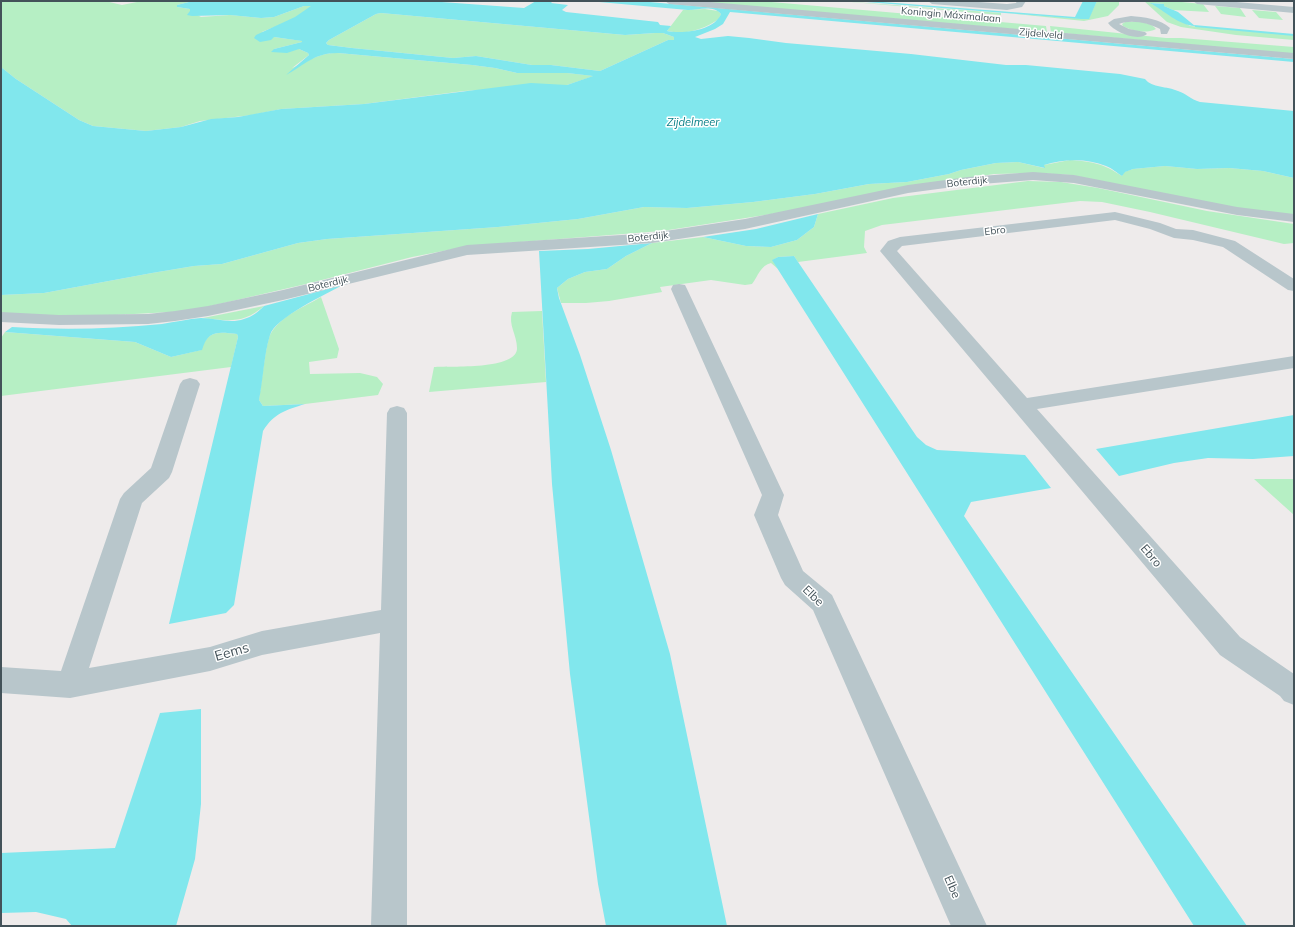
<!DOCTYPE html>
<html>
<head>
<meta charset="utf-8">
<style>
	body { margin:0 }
	#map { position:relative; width:1295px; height:927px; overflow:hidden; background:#eeebeb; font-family:Mulish,sans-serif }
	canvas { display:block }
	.frame { position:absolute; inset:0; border:2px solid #435259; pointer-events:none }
</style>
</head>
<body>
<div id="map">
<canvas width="1295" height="927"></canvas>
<div class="frame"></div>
</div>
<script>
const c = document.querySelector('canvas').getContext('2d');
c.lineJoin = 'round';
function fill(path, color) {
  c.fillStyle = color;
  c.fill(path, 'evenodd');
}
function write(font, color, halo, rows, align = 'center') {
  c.font = font + ' Mulish,sans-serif';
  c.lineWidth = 3;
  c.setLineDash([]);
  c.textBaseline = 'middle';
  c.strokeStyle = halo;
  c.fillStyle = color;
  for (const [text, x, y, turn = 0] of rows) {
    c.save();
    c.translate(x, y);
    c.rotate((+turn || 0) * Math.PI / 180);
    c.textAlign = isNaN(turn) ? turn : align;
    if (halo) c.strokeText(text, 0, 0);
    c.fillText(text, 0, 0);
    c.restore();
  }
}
const green = new Path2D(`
	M 1,1 L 105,1 L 122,5 L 142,1 L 193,1 L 177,5 L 177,7 L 190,9 L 190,11 L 201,17 L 230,15 L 261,18 L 274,17 L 304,6 L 312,6 C 302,17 277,26 262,32 L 274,37 L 303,41 L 302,42 L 274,49 L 299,49 L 308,53 L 309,55 L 292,68 C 309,61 318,53 338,53 L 472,65 L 495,68 L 517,73 L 567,73 L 594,76 L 567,85 L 464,91 L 364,104 L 281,109 L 252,115 L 200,121 L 181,127 L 146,131 L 93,126 L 79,120 L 16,79 L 1,67 Z
	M 690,1 L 760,1 L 1046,26 L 1047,32 Z
	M 840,1 L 1001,13 L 1001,15 Z
	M 1097,1 L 1119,1 L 1119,5 L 1108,16 L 1084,21 L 1006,13 L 1088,19 Z
	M 1144,1 L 1171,1 L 1203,4 L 1209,12 L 1173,10 L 1164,6 L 1164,4 L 1152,3 L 1152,4 L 1158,6 L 1190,26 L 1294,35 L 1294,40 L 1236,35 L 1181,27 L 1167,22 Z
	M 1215,6 L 1240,8 L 1246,17 L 1221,14 Z
	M 705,9 L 718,11 L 721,14 L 719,19 C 702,30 687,35 667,31 L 683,10 Z
	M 1252,10 L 1276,12 L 1283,20 L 1259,18 Z
	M 381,13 L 625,35 L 655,33 L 663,33 L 674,37 L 674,40 L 668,40 L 600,71 L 551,65 L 532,65 L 476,56 L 453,58 L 352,48 L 328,45 L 326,43 L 329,40 L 376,14 Z
	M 1125,22 C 1134,21 1150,21 1156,29 C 1146,34 1132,31 1123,26 L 1122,24 Z
	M 1050,26 L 1166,38 L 1181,38 L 1294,47 L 1294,54 L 1051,32 Z
	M 1070,160 C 1094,162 1102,163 1122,176 L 1124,172 L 1133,169 L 1165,166 L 1197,169 L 1229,168 L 1263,171 L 1294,178 L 1294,215 L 1245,210 L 1071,175 L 1037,173 L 994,174 L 948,181 L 778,213 L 662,231 L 469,246 L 412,257 L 306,284 L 189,311 L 79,317 L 1,313 L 1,295 L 44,293 L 152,273 L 194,266 L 222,264 L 298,243 L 327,239 L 498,227 L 578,219 L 644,207 L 687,208 L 753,202 L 815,194 L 869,184 L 907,182 L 949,174 L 961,170 L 996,163 L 1018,162 L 1044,168 L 1044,165 Z
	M 1028,181 L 1061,182 L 1098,188 L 1207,211 L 1294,224 L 1294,243 L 1284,244 L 1150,212 L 1102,202 L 1080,201 L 882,225 L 865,231 L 864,247 L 867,253 L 798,262 L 794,256 L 778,257 L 773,260 L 778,269 L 771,263 C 761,265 758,276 752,284 L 745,285 L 711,280 L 660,287 L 662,292 L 609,301 L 586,303 L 561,303 L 557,288 L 568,279 L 585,272 L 607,269 L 626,256 L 652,243 L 703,237 L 746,246 L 771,247 L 797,240 L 814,227 L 818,214 L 893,198 Z
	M 321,297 L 339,349 L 337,358 L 309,362 L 310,374 L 360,373 L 377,377 L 383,384 L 378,395 L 305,404 L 263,406 L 259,400 C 261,388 266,340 271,333 C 282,315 304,307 321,297 Z
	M 264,306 C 243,324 229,321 203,318 Z
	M 542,311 L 546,382 L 429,392 L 434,367 C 450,366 518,370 517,348 C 517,335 508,325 512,312 Z
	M 5,332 L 135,342 L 171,357 L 201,350 C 208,330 218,332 237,334 L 238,337 L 231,367 L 1,396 L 1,338 Z
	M 1254,479 L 1294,479 L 1294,515 Z`);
const water = new Path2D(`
	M 193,1 L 428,1 L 524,8 L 536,1 L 553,1 L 551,3 L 568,5 L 562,10 L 566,12 L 658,22 L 660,25 L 671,26 L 667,31 C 683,34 714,31 721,14 C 713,5 699,10 688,10 L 588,1 L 638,1 L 1294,59 L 1294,62 L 730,12 L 723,24 L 715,29 L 695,37 L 701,39 L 728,36 L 749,38 L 786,43 L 911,54 L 1006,65 L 1026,65 L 1120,74 L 1145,79 C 1152,88 1167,86 1178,91 C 1187,94 1190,99 1200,102 L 1294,111 L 1294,178 L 1263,171 L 1229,168 L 1197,169 L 1165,166 L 1133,169 L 1125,172 L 1122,176 C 1117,173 1112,168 1106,166 C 1087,158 1063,159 1044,165 L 1045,168 L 1018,162 L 996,163 L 961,170 L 949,174 L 907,182 L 869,184 L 815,194 L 753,202 L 687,208 L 644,207 L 578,219 L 498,227 L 327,239 L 298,243 L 222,264 L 194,266 L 152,273 L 44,293 L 1,295 L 1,67 L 16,79 L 79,120 L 93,126 L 146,131 L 181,127 L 211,119 L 238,117 L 281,109 L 364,104 L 531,83 L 567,85 L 593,76 L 567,73 L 517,73 L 495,68 L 472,65 L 338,53 C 314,53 306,64 286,75 L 309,55 L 308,53 L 299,49 L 287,53 L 271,52 L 274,49 L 302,42 L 302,41 L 274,37 L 271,40 L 260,42 L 254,38 L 256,35 L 295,17 L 311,6 L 304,6 L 274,17 L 261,18 L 230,15 L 192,16 L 187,15 L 190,11 L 190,9 L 177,7 L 177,5 ZM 381,13 L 625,35 L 655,33 L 663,33 L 674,37 L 674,40 L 668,40 L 600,71 L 551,65 L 532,65 L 476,56 L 453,58 L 352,48 L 328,45 L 326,43 L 329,40 L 376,14 Z
	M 853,1 L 870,1 L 1075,17 L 1083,1 L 1097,1 L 1089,19 L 1081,19 Z
	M 1150,3 L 1164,4 L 1164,6 L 1178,12 L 1195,26 C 1178,25 1165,11 1150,3 Z
	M 818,214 L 814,227 L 797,240 L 771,247 L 746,246 L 703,237 L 756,229 Z
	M 652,243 L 626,256 L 607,269 L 585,272 L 568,279 L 557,288 L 559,298 L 580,355 L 611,450 L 670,654 L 727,926 L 606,926 L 598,884 L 570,674 L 552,484 L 539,251 L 588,249 Z
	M 794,256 L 917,437 L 926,445 L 937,450 L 1025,455 L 1051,488 L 971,502 L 964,516 L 1247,926 L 1194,926 L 772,260 L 778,257 Z
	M 343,285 C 326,294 275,318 270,335 C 264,354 263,380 259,400 L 263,406 L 305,404 C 286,410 274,413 263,431 L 234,605 L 226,613 L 169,624 L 238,337 L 237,334 C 218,332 208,330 202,350 L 171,357 L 135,342 L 5,332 L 12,327 C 62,330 112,329 162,324 C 175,322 188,319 201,318 C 216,318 230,324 244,319 C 252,317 258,312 264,306 Z
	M 1294,415 L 1294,456 L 1253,459 L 1208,458 L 1174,463 L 1119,476 L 1096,449 Z
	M 201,709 L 201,804 L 195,859 L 176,926 L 72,926 L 66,919 L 36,912 L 1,913 L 1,853 L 115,848 L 160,713 Z`);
const stream = new Path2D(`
	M 1194,25 L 1294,34 L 1294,36 L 1195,27 Z`);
const minor = new Path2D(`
	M 665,1 L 699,1 L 1294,53 L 1294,59 L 669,4 Z
	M 928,1 L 965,1 L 1007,4 L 1016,3 L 1017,1 L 1026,1 L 1022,7 L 1007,10 L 932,4 Z
	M 1193,1 L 1225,1 L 1294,7 L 1294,13 L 1197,4 Z
	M 1131,16 C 1143,17 1161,19 1170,28 L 1167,34 L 1161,34 L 1160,29 C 1149,23 1131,19 1119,24 L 1129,29 L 1145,32 L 1147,34 C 1138,42 1114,32 1108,23 L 1114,19 Z
	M 1033,172 L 1074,175 L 1237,207 L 1294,214 L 1294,222 L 1237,215 L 1074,183 L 1033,180 L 968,185 L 908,193 L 745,229 L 652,243 L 467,255 L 283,300 L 208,316 L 175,321 L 148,324 L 59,325 L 1,322 L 1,312 L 59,315 L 148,314 L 175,311 L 208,306 L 283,290 L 467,245 L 652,233 L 745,219 L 908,185 L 968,177 Z
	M 1115,212 L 1160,223 L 1176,229 L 1193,230 L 1235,241 L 1294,279 L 1294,291 L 1288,290 L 1223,247 L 1193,240 L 1174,238 L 1150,229 L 1115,220 L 902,246 L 897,251 L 1027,398 L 1294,356 L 1294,368 L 1037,409 L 1240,637 L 1294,674 L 1294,705 L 1284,701 L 1280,696 L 1220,655 L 880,251 L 888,241 L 900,237 Z
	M 679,284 L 685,285 L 687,289 L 784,495 L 778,515 L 803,571 L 832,595 L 987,926 L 951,926 L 813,610 L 785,585 L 781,578 L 754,515 L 762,495 L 671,289 L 673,285 Z
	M 190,378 L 197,380 L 200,384 L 172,472 L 169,478 L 142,503 L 89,668 L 210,647 L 262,631 L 381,610 L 387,413 L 390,408 L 397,406 L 404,408 L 407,413 L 407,926 L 371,926 L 380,633 L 262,655 L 210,671 L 70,698 L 1,693 L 1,667 L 61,671 L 120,499 L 124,493 L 151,468 L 180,384 L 183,380 Z`);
const farStreetnames = [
	["Koningin Máximalaan",951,15,5],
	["Zijdelveld",1041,34,5],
	["Boterdijk",967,182,-6],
	["Ebro",995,231,-7],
	["Boterdijk",648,237,-6],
	["Boterdijk",328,284,-14]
];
const farWaternames = [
	["Zijdelmeer",693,123]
];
const streetNames = [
	["Ebro",1151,556,49],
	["Elbe",813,596,44],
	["Elbe",952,887,66]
];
const nearStreetnames = [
	["Eems",232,652,-16]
];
fill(green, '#b6efc4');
fill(water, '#81e7ed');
fill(stream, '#81e7ed');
fill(minor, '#b8c6cb');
write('10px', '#435259', '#fff', farStreetnames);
write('italic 11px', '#0a8189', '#fff', farWaternames);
write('12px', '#435259', '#fff', streetNames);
write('14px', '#435259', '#fff', nearStreetnames);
</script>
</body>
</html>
